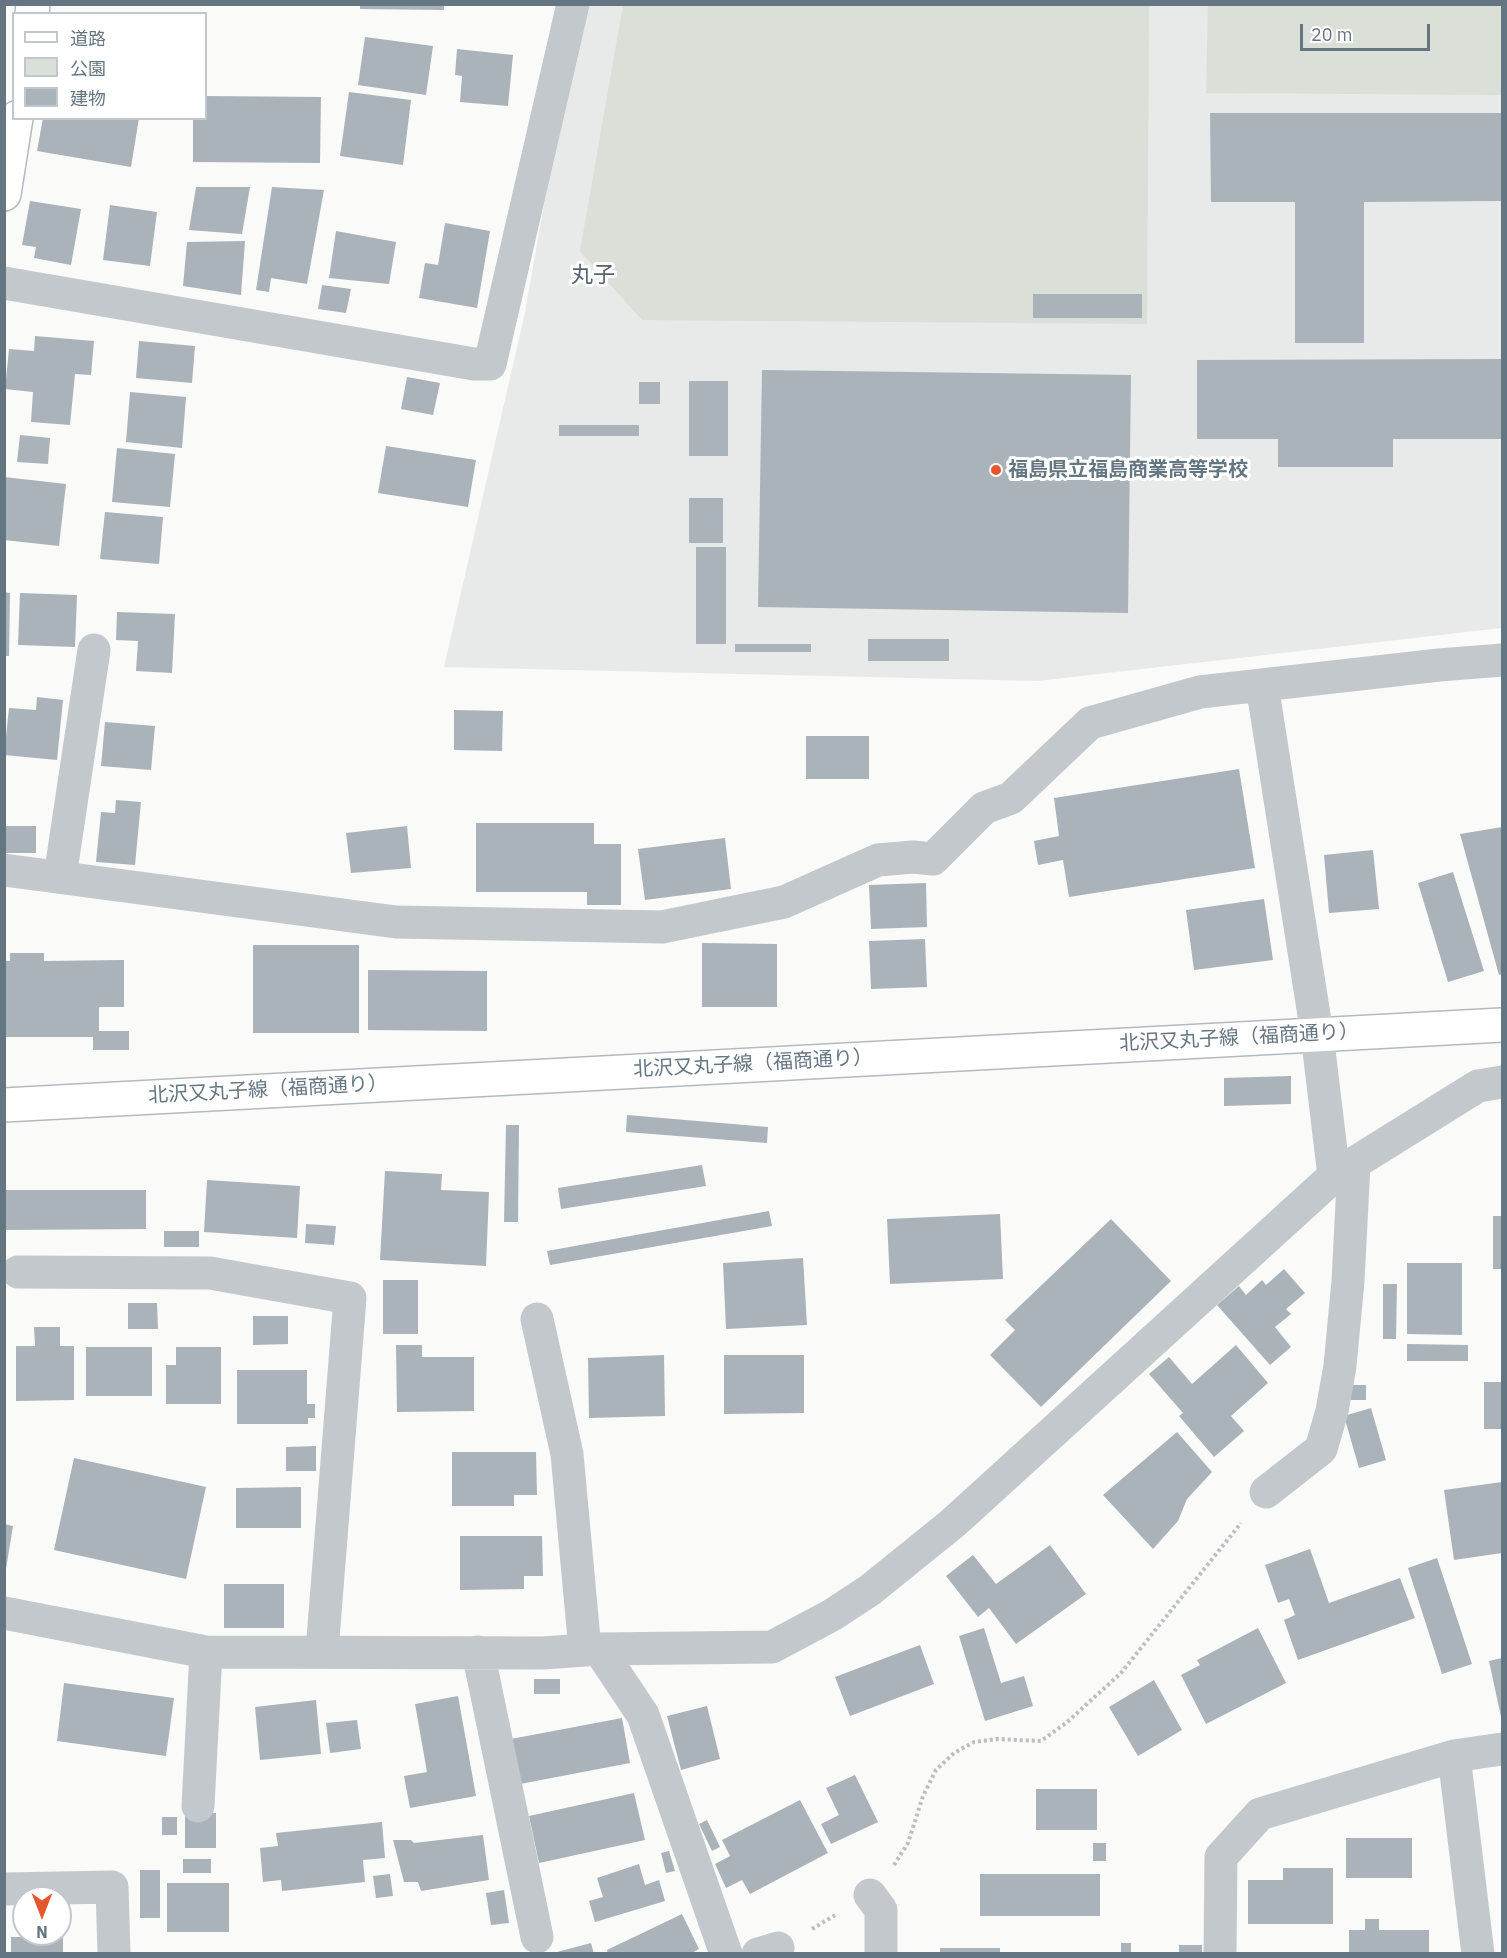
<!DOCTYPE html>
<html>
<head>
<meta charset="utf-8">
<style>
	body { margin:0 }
	#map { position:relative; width:1507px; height:1958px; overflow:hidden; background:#fafaf8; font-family:"IBM Plex Sans","Noto Sans JP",sans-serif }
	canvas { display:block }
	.frame { position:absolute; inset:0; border:6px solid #657683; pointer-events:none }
	.legend { position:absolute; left:12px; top:12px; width:195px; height:108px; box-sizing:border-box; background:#fff; border:2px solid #c1c8cd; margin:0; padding:8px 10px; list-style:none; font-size:18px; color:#657683 }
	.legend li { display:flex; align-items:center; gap:12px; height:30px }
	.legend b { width:30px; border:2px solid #c1c8cd }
	.north { position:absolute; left:12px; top:1886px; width:60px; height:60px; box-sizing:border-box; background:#fff; border:2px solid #c1c8cd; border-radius:50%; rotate:180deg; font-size:16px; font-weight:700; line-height:24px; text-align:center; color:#657683 }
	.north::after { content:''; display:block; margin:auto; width:21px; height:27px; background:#e4572e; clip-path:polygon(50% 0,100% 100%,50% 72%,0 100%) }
	.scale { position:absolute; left:1300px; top:24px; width:130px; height:27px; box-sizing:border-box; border:3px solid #657683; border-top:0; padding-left:8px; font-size:18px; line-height:21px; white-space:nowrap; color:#657683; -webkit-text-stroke:4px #fff; paint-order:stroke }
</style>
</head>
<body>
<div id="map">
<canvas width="1507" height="1958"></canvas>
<div class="frame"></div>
<ul class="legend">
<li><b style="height:8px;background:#fff"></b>道路</li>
<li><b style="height:16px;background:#dadfd7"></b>公園</li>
<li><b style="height:16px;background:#aab3b9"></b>建物</li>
</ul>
<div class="north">N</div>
<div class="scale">20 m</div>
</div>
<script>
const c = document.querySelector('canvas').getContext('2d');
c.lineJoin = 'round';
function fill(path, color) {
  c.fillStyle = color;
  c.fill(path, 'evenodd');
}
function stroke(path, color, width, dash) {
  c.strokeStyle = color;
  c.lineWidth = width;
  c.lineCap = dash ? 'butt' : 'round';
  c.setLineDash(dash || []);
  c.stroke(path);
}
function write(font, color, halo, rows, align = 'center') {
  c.font = font + ' "IBM Plex Sans","Noto Sans JP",sans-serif';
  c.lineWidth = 6;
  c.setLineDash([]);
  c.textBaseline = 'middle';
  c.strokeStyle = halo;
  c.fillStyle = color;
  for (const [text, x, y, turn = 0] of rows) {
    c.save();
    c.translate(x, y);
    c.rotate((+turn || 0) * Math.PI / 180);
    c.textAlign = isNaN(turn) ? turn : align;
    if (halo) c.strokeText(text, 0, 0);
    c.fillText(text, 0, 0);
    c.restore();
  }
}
const built = new Path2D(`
	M 579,5 L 1502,5 L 1502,628 L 1037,681 L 444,667 L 525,312 Z`);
const green = new Path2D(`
	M 623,5 L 1149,5 L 1147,324 L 642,320 L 580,251 Z
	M 1208,5 L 1502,5 L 1502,95 L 1206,93 Z`);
const building = new Path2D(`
	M 360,4 L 444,4 L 444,10 L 360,9 Z
	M 365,37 L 433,46 L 426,95 L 358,85 Z
	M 457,49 L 513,55 L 508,106 L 460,102 L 462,76 L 455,75 Z
	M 349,92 L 411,100 L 403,165 L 340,156 Z
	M 206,96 L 321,97 L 320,163 L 193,162 L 193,118 L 206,118 Z
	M 1210,113 L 1502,113 L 1502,201 L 1364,202 L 1364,343 L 1295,343 L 1295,202 L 1211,202 Z
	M 43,118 L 139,118 L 131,167 L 37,151 Z
	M 196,187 L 250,187 L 242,234 L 189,230 Z
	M 272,187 L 324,190 L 307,284 L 271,278 L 269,292 L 256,290 Z
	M 30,201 L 81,209 L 71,265 L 34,258 L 36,247 L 22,245 Z
	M 110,205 L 157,212 L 150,266 L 103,260 Z
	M 445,223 L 490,231 L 477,308 L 419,298 L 425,263 L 438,265 Z
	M 336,231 L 396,242 L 389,284 L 329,278 Z
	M 245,241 L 241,295 L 183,286 L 187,242 Z
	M 322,285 L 351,289 L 346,313 L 318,309 Z
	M 1033,294 L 1142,294 L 1142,318 L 1033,318 Z
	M 35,336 L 94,341 L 91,375 L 75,374 L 70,425 L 31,422 L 33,392 L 5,389 L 9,349 L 34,351 Z
	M 139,341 L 195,346 L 192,383 L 136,378 Z
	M 1502,359 L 1502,439 L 1393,439 L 1393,467 L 1278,467 L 1278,439 L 1197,439 L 1197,360 Z
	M 762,370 L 1131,375 L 1128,613 L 758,607 Z
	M 407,377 L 440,383 L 433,415 L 401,409 Z
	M 689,381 L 728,381 L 728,456 L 689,456 Z
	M 639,382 L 660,382 L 660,404 L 639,404 Z
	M 130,392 L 186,397 L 182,448 L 126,442 Z
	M 559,425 L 639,425 L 639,436 L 559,436 Z
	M 20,435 L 50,438 L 48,464 L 17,462 Z
	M 386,446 L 476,460 L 468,507 L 378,493 Z
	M 117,448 L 175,454 L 170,507 L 112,502 Z
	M 4,477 L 66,484 L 59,546 L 4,540 Z
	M 689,498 L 723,498 L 723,543 L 689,543 Z
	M 105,512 L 163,517 L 159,564 L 100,559 Z
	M 696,547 L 726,547 L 726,644 L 696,644 Z
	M 4,592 L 10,593 L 9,656 L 4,656 Z
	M 20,593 L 77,595 L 75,647 L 18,645 Z
	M 117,612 L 175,614 L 172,673 L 136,671 L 138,641 L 116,640 Z
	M 868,639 L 949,639 L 949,661 L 868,661 Z
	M 735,644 L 811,644 L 811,652 L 735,652 Z
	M 37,697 L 63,700 L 57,760 L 4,755 L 9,708 L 36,710 Z
	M 454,710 L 503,711 L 502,751 L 454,750 Z
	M 105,722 L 155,726 L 151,770 L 101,766 Z
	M 806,736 L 869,736 L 869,779 L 806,779 Z
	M 1239,769 L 1255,868 L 1069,897 L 1063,860 L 1038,865 L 1034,841 L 1059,836 L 1054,798 Z
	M 116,800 L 141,802 L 135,865 L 96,862 L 101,812 L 115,813 Z
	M 476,823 L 594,823 L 594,844 L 621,844 L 621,905 L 587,905 L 587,892 L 476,892 Z
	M 6,826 L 36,826 L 36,853 L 6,853 Z
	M 407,826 L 411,868 L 351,873 L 346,833 Z
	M 1502,827 L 1502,974 L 1499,975 L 1460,834 Z
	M 725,838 L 731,889 L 645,900 L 638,849 Z
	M 1373,850 L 1379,909 L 1329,913 L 1324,855 Z
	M 1453,872 L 1484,971 L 1448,982 L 1418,883 Z
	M 926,883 L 927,927 L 871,929 L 869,885 Z
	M 1264,899 L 1273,960 L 1194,970 L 1186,910 Z
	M 925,939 L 927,987 L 871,989 L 869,941 Z
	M 702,943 L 777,944 L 777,1007 L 702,1007 Z
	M 253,945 L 359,945 L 359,1033 L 253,1033 Z
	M 10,953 L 44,953 L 44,961 L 124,960 L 124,1007 L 99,1007 L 99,1031 L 129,1031 L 129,1050 L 93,1050 L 93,1037 L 5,1037 L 5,961 L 10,961 Z
	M 368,970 L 487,971 L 487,1031 L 368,1030 Z
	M 1291,1076 L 1291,1104 L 1224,1106 L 1224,1078 Z
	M 627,1115 L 768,1127 L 767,1143 L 626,1132 Z
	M 506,1125 L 519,1125 L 518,1222 L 504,1222 Z
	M 702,1165 L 706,1186 L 561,1209 L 558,1188 Z
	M 385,1171 L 442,1174 L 441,1190 L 489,1192 L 486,1266 L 380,1260 Z
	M 207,1180 L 300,1186 L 297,1238 L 204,1232 Z
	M 5,1190 L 146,1190 L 146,1229 L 5,1230 Z
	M 769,1211 L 772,1226 L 550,1265 L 547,1251 Z
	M 1000,1214 L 1003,1279 L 890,1284 L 887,1219 Z
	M 1493,1216 L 1502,1216 L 1502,1269 L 1493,1269 Z
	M 1111,1219 L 1171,1281 L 1041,1407 L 990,1355 L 1015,1330 L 1005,1320 Z
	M 306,1224 L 336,1226 L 334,1245 L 305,1243 Z
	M 164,1231 L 199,1231 L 199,1247 L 164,1247 Z
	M 803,1258 L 807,1325 L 726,1329 L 723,1263 Z
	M 1407,1263 L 1462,1263 L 1462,1335 L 1407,1334 Z
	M 1284,1269 L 1305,1293 L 1286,1309 L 1291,1314 L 1275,1327 L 1291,1347 L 1270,1365 L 1217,1305 L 1239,1286 L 1246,1295 L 1262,1280 L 1266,1285 Z
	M 383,1280 L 418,1280 L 418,1334 L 383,1334 Z
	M 1383,1284 L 1397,1284 L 1396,1339 L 1383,1339 Z
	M 128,1303 L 157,1303 L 158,1329 L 128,1329 Z
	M 253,1316 L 288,1316 L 288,1344 L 253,1345 Z
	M 34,1327 L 60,1327 L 60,1346 L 74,1346 L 74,1400 L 16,1401 L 16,1346 L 35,1346 Z
	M 1407,1344 L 1468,1345 L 1468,1361 L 1407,1361 Z
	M 396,1345 L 422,1345 L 422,1357 L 474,1357 L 474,1411 L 397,1412 Z
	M 1236,1345 L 1268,1383 L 1231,1416 L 1244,1431 L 1214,1457 L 1179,1416 L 1183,1413 L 1149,1374 L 1169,1357 L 1192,1384 Z
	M 86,1347 L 152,1347 L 152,1396 L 86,1396 Z
	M 176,1347 L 221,1347 L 221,1404 L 166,1404 L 166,1365 L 176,1365 Z
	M 664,1355 L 665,1416 L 589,1418 L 588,1358 Z
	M 724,1355 L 804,1355 L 804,1413 L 724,1414 Z
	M 237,1370 L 307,1370 L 307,1404 L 315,1404 L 315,1418 L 308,1418 L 308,1424 L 237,1424 Z
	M 1484,1382 L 1502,1382 L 1502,1429 L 1484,1429 Z
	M 1351,1385 L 1366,1385 L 1366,1400 L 1351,1400 Z
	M 1371,1408 L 1386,1460 L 1359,1468 L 1344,1416 Z
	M 1177,1432 L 1212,1472 L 1187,1499 L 1178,1521 L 1153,1549 L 1103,1495 Z
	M 316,1446 L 316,1471 L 286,1471 L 286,1447 Z
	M 452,1452 L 536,1452 L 537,1495 L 514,1495 L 514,1506 L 452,1506 Z
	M 74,1458 L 206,1487 L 186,1579 L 54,1550 Z
	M 1502,1482 L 1502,1553 L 1454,1560 L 1444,1490 Z
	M 301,1487 L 301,1528 L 236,1528 L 236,1488 Z
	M 4,1524 L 13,1526 L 6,1569 L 4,1569 Z
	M 460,1536 L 542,1536 L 543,1576 L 524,1576 L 524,1589 L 460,1590 Z
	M 1050,1545 L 1086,1594 L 1016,1644 L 989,1608 L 978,1617 L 946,1576 L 973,1555 L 996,1584 Z
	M 1310,1549 L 1329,1603 L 1400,1578 L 1415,1618 L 1298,1660 L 1284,1620 L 1295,1615 L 1289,1599 L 1278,1603 L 1265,1565 Z
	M 1437,1558 L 1472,1664 L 1442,1674 L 1408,1568 Z
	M 224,1584 L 284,1584 L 284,1628 L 224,1628 Z
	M 984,1628 L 1001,1683 L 1024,1676 L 1033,1706 L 985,1721 L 959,1636 Z
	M 1258,1628 L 1286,1683 L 1206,1724 L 1181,1675 L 1200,1665 L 1197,1660 Z
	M 920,1645 L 934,1684 L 850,1716 L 835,1677 Z
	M 1502,1658 L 1502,1717 L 1501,1717 L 1489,1661 Z
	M 534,1679 L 560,1679 L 560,1694 L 534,1694 Z
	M 1154,1680 L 1182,1730 L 1138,1756 L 1109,1707 Z
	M 64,1683 L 174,1698 L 166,1756 L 57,1741 Z
	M 458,1696 L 476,1796 L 410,1808 L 404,1776 L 427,1772 L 415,1704 Z
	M 316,1700 L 321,1754 L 260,1760 L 255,1707 Z
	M 707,1706 L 720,1759 L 681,1770 L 667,1716 Z
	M 622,1718 L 630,1763 L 520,1784 L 511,1739 Z
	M 357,1720 L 361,1749 L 330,1753 L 326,1723 Z
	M 855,1775 L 878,1822 L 831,1844 L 821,1824 L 839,1815 L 826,1788 Z
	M 1036,1789 L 1097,1789 L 1097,1830 L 1036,1830 Z
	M 634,1793 L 645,1840 L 539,1863 L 529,1816 Z
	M 800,1800 L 828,1853 L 750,1894 L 742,1880 L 726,1888 L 715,1864 L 730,1856 L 722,1840 Z
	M 185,1813 L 216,1813 L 216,1848 L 185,1848 Z
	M 162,1817 L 177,1817 L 177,1835 L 162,1835 Z
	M 707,1820 L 720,1847 L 712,1851 L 699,1824 Z
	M 382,1822 L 385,1858 L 363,1860 L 365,1882 L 282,1891 L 281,1880 L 263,1882 L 260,1848 L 278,1846 L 276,1833 Z
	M 483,1835 L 489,1880 L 421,1891 L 418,1882 L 404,1882 L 393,1840 L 411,1840 L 414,1843 Z
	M 1346,1838 L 1412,1838 L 1412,1878 L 1346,1878 Z
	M 1093,1843 L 1106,1843 L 1106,1861 L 1093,1861 Z
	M 669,1851 L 675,1871 L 666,1873 L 661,1853 Z
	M 183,1859 L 211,1859 L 211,1873 L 183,1873 Z
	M 639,1864 L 645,1885 L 659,1880 L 665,1901 L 595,1922 L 589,1901 L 603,1897 L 597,1878 Z
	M 1283,1868 L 1333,1868 L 1333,1924 L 1248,1924 L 1248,1880 L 1283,1880 Z
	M 140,1870 L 160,1870 L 160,1918 L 140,1918 Z
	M 390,1874 L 393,1896 L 376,1898 L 373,1876 Z
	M 980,1874 L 1100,1874 L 1100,1916 L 980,1916 Z
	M 167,1883 L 229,1883 L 229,1932 L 167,1932 Z
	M 504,1890 L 509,1923 L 491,1925 L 486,1893 Z
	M 682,1914 L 699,1949 L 690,1954 L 608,1954 L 607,1950 Z
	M 1365,1919 L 1379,1919 L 1379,1930 L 1429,1930 L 1429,1954 L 1349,1954 L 1349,1930 L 1365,1930 Z
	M 11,1937 L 63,1937 L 63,1954 L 11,1954 Z
	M 591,1943 L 594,1954 L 553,1954 L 553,1953 Z
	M 1121,1943 L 1131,1943 L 1131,1953 L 1121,1953 Z
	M 1179,1945 L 1202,1945 L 1202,1954 L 1179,1954 Z
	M 940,1948 L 1000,1948 L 1000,1954 L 940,1954 Z`);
const path = new Path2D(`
	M 894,1865 L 908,1843 L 923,1796 L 936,1770 L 954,1753 L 974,1742 L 997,1739 L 1041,1741 L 1066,1723 L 1121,1673 L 1241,1523
	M 812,1929 L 837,1914`);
const street = new Path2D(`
	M 4,283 L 474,364 L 490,364 L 573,4
	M 4,870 L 396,922 L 662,927 L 784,902 L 878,860 L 913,857 L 933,859 L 984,808 L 1011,798 L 1090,723 L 1200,692 L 1439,665 L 1502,660
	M 60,877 L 94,650
	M 1335,1175 L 1478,1086 L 1502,1082
	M 18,1272 L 210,1273 L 350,1298 L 322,1651
	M 537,1319 L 567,1454 L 585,1650
	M 1266,1492 L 1321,1449 L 1332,1411 L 1340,1366 L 1348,1281 L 1354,1164
	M 4,1613 L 206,1652 L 543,1653 L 599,1649 L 772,1647 L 832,1615 L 870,1590 L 953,1523 L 1334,1176 L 1317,1034 L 1262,685
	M 599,1649 L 643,1715 L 726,1954
	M 478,1652 L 537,1937
	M 198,1806 L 206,1652
	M 4,1889 L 112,1887 L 114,1954
	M 870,1895 L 881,1910 L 881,1954
	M 758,1954 L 778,1948
	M 1220,1954 L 1221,1857 L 1260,1814 L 1454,1756
	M 1478,1954 L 1454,1756 L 1502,1749`);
const secondary = new Path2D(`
	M 32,14 L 33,4
	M 4,194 L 16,118
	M 4,1105 L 1502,1025`);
const markers = [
	[996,470,6,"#e4572e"]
];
const poiNames = [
	["福島県立福島商業高等学校",1008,470]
];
const streetNames = [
	["北沢又丸子線（福商通り）",1239,1038,-3],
	["北沢又丸子線（福商通り）",753,1064,-3],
	["北沢又丸子線（福商通り）",268,1090,-3]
];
const quarterNames = [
	["丸子",593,276]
];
fill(built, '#e8e9e9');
fill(green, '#dadfd7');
fill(building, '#aab3b9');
stroke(secondary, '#b3babf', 36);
stroke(path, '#bbbfc2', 4, [3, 3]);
stroke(street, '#c3c8cc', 33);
stroke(secondary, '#fff', 33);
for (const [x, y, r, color] of markers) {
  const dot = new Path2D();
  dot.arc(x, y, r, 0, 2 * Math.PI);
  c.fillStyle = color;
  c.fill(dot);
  stroke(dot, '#fff', 2);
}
write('bold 20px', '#657683', '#fff', poiNames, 'left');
write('20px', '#657683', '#fff', streetNames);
write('22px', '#57646e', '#fff', quarterNames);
</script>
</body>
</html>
